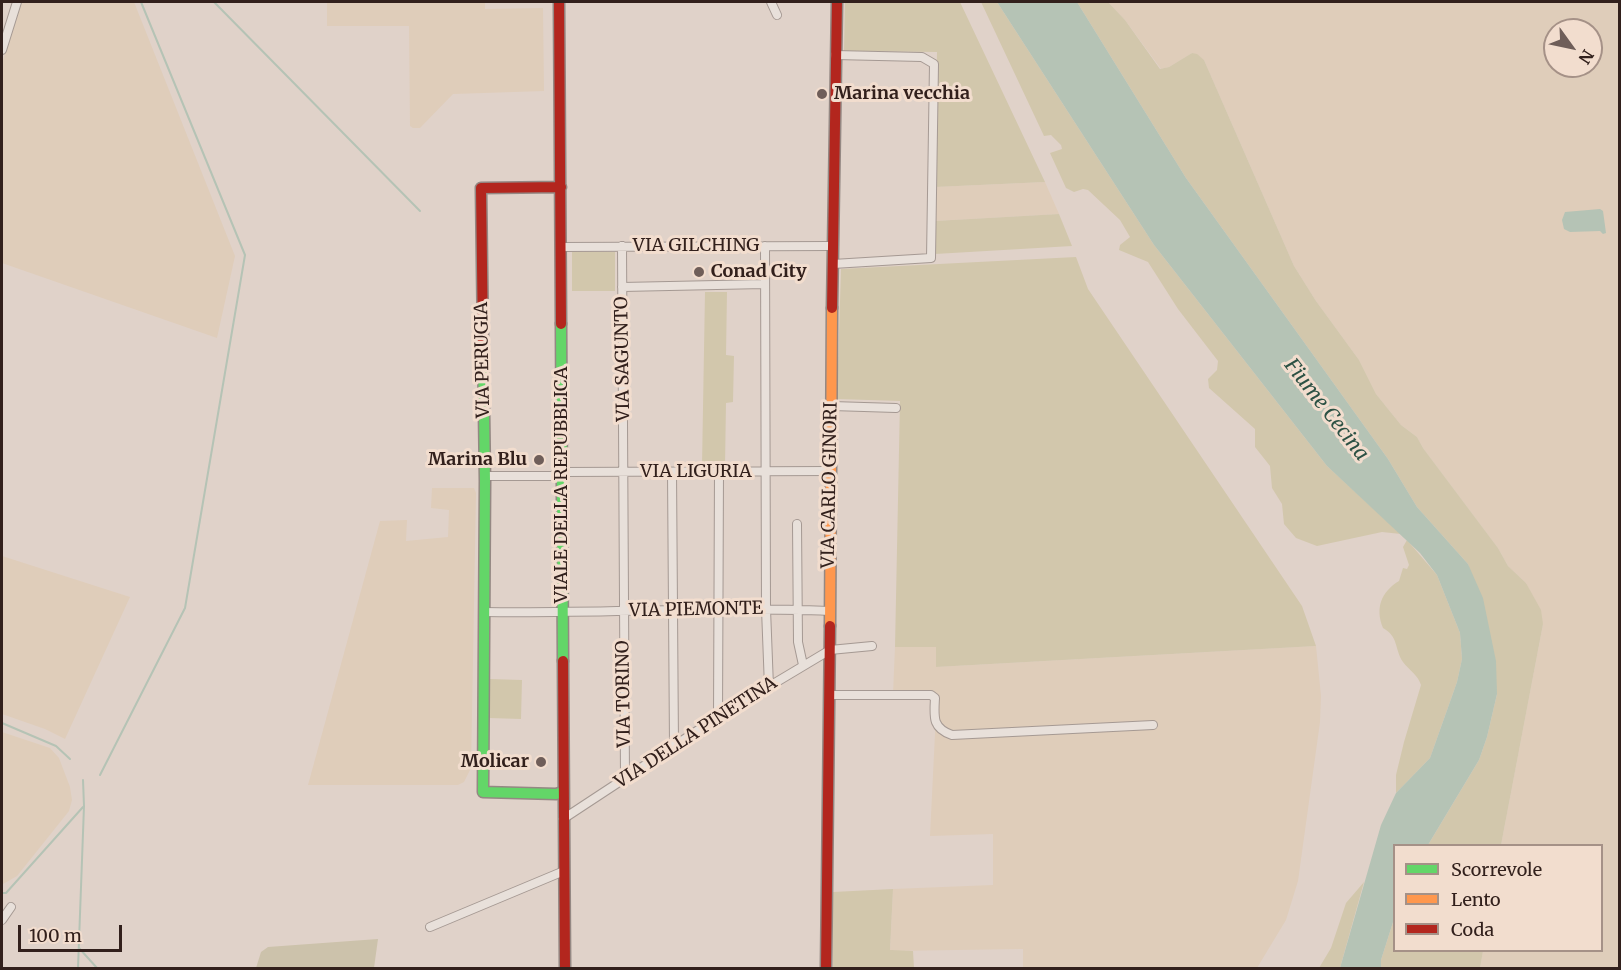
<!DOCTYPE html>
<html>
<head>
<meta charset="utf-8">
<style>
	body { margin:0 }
	#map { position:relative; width:1621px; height:970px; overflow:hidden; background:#e0d2c9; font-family:Merriweather,serif }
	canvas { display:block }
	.frame { position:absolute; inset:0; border:3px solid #32201c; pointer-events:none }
	.legend { position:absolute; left:1393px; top:844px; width:210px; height:108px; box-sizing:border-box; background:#f2ddce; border:2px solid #a59187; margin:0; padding:8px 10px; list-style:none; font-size:18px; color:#32201c }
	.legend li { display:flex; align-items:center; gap:12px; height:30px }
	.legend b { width:30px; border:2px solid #a59187 }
	.north { position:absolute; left:1543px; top:18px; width:60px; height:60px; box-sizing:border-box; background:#f2ddce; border:2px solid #a59187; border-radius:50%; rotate:123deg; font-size:16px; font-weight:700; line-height:24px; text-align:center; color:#32201c }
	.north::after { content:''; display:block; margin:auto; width:21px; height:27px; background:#6f5e59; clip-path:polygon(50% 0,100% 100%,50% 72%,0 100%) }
	.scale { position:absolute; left:18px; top:925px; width:104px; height:27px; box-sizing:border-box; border:3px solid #32201c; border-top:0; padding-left:8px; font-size:18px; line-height:21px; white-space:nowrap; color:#32201c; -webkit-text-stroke:4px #f2ddce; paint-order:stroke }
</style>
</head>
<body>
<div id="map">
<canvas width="1621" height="970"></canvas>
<div class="frame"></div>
<ul class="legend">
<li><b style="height:8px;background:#63d668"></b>Scorrevole</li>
<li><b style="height:8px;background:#ff974d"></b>Lento</li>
<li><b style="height:8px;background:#b3261e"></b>Coda</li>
</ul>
<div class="north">N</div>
<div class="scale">100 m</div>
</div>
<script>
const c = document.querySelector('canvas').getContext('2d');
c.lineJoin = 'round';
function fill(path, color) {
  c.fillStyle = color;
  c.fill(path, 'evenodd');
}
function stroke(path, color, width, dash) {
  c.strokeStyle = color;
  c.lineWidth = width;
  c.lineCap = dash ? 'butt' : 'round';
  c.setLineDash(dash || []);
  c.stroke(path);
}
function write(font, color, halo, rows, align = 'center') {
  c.font = font + ' Merriweather,serif';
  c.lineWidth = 6;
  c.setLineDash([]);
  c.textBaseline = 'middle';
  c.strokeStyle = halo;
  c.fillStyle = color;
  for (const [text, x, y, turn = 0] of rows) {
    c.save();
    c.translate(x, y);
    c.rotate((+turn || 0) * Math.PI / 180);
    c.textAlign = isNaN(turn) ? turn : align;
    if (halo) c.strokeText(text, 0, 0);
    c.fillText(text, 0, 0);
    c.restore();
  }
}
const farmland = new Path2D(`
	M 22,2 L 134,2 L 235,256 L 217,338 L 2,263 L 2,63 Z
	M 327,2 L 485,2 L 485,9 L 543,8 L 544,91 L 453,94 L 420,128 L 413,128 L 410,126 L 409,26 L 327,26 Z
	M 1108,2 L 1619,2 L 1619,968 L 1480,968 L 1483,951 L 1602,950 L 1602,846 L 1501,845 L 1543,624 L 1526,583 L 1508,566 L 1498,548 L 1423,448 L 1417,437 L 1401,425 L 1376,394 L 1359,360 L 1316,301 L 1294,266 L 1204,60 L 1192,53 L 1169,67 L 1161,69 L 1125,20 ZM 1555,30 L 1591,30 L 1591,66 L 1555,66 Z
	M 1045,182 L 1059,214 L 935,221 L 935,187 Z
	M 432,488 L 474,488 L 476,493 L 471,768 L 464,782 L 458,785 L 308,785 L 380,521 L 407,520 L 406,541 L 448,537 L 449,510 L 431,508 Z
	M 2,556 L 130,597 L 65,739 L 45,729 L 2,714 Z
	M 1316,646 L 1321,696 L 1320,722 L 1298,881 L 1286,920 L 1257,968 L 1023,968 L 1023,949 L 890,951 L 893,889 L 993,885 L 993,834 L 930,836 L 937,693 L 893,694 L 895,647 L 936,647 L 936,667 Z
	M 2,732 L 50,748 L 59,758 L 70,787 L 72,800 L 69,811 L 17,876 L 3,884 L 2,884 Z`);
const green = new Path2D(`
	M 845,2 L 960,2 L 1045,182 L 935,187 L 937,52 L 844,51 Z
	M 981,2 L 997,2 L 1154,245 L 1327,466 L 1401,534 L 1382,532 L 1317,546 L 1296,538 L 1284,524 L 1282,504 L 1272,488 L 1270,466 L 1255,447 L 1255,429 L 1209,388 L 1208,379 L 1217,370 L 1218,361 L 1178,309 L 1148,262 L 1119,250 L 1120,245 L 1130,237 L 1120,220 L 1088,190 L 1083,189 L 1074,192 L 1066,188 L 1050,153 L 1062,149 L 1061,145 L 1051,135 L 1044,136 Z
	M 1077,2 L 1108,2 L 1125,20 L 1160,69 L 1169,67 L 1192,53 L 1197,54 L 1204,60 L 1294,266 L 1316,301 L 1359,360 L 1376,394 L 1401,425 L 1417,437 L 1423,448 L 1498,548 L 1508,566 L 1526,583 L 1541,610 L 1543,624 L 1501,845 L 1428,845 L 1479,760 L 1487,737 L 1497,694 L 1468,564 L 1417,507 L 1388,459 L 1186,178 Z
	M 1059,214 L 1072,246 L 935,254 L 935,221 Z
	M 572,252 L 615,252 L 615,291 L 572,291 Z
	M 1076,257 L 1088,289 L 1302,606 L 1316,646 L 936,667 L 936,647 L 895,647 L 900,401 L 837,399 L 841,269 Z
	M 705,292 L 727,292 L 726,355 L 734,356 L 733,402 L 726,403 L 725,466 L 702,466 Z
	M 1407,540 L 1437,575 L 1460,633 L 1462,659 L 1457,682 L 1430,758 L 1396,793 L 1396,775 L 1404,742 L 1421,685 C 1418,675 1409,670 1403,662 C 1394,648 1399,637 1383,628 C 1375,608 1381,592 1399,581 L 1403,568 L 1407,569 L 1409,565 L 1403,547 Z
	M 490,679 L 522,680 L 521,719 L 489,718 Z
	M 1364,882 L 1340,968 L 1319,968 L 1331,948 L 1346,903 Z
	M 893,889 L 890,950 L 913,951 L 914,968 L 833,968 L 833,892 Z
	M 1394,919 L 1394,950 L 1483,951 L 1480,968 L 1381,968 L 1381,960 Z`);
const cemetery = new Path2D(`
	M 378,939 L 374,968 L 256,968 L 261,952 L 268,947 Z`);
const water = new Path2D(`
	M 997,2 L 1077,2 L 1186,178 L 1388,459 L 1417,507 L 1468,564 L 1483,598 L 1496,661 L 1497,694 L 1487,737 L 1479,760 L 1428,845 L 1394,846 L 1394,919 L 1381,960 L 1381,968 L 1340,968 L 1381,825 L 1396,793 L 1430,758 L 1457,682 L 1462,659 L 1460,633 L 1437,575 L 1420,553 L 1327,466 L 1154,245 Z
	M 1600,209 L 1603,211 L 1606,233 L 1603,234 L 1600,231 L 1570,232 L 1564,229 L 1562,220 L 1565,212 Z`);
const stream = new Path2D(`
	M 214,2 L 420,211
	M 2,723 L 56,746 L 70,759
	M 100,775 L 185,608 L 245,255 L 141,2
	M 2,893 L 6,893 L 83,807
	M 79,948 L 97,968
	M 78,968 L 84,806 L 83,780`);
const street = new Path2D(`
	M 771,2 L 777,15
	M 2,50 L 17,2
	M 622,246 L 625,778
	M 765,246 L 766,609 L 769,687
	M 560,247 L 832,246
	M 833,264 L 931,258 L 934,64 L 922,57 L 835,55
	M 622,287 L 764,284
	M 832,406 L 896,408
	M 672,472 L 674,746
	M 485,476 L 552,476 L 562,472 L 830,471
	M 797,524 L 798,642 L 803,665
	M 484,612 C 599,614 714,606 829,611
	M 829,695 L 931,695 L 935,698 C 934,717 932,728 952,735 L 1153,725
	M 718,717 L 719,471
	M 563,819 L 718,717 L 830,650 L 872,646
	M 2,920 L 11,907
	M 430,927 L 564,871`);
const fast = new Path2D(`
	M 561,324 L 563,661
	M 483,342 L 485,481 L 483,792 L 556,794 L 563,792`);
const slow = new Path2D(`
	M 830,626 L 832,308`);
const jam = new Path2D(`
	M 559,2 L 561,324
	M 832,308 L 837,2
	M 483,342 L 481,188 L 561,187
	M 563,661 L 565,968
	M 826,968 L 830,626`);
const markers = [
	[822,94,6,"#6f5e59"],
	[699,272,6,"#6f5e59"],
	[539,460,6,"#6f5e59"],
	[541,762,6,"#6f5e59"]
];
const poiNames = [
	["Marina vecchia",834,94],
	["Conad City",711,272],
	["Marina Blu",527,460,"right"],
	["Molicar",529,762,"right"]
];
const streetNames = [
	["VIA GILCHING",696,246],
	["VIA SAGUNTO",623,359,-91],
	["VIA PERUGIA",483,360,-91],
	["VIA LIGURIA",696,472],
	["VIALE DELLA REPUBBLICA",562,485,-90],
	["VIA CARLO GINORI",830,485,-89],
	["VIA PIEMONTE",696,610,-1],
	["VIA TORINO",624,694,-91],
	["VIA DELLA PINETINA",696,733,-33]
];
const waterNames = [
	["Fiume Cecina",1326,410,52]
];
fill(farmland, '#dfcdba');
fill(green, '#d2c7ac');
fill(cemetery, '#ccc2ab');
fill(water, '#b5c3b5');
stroke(stream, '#b5c3b5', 2);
stroke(street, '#a59993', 10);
stroke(fast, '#948883', 13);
stroke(slow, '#948883', 13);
stroke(jam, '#948883', 13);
stroke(street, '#e8e0da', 8);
stroke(fast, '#63d668', 10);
stroke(slow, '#ff974d', 10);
stroke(jam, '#b3261e', 10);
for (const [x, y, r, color] of markers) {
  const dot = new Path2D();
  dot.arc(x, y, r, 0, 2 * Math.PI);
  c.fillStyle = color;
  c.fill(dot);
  stroke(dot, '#f2ddce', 2);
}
write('bold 18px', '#32201c', '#f2ddce', poiNames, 'left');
write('18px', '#32201c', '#f2ddce', streetNames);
write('italic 20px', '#2c5144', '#f2ddce', waterNames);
</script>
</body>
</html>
